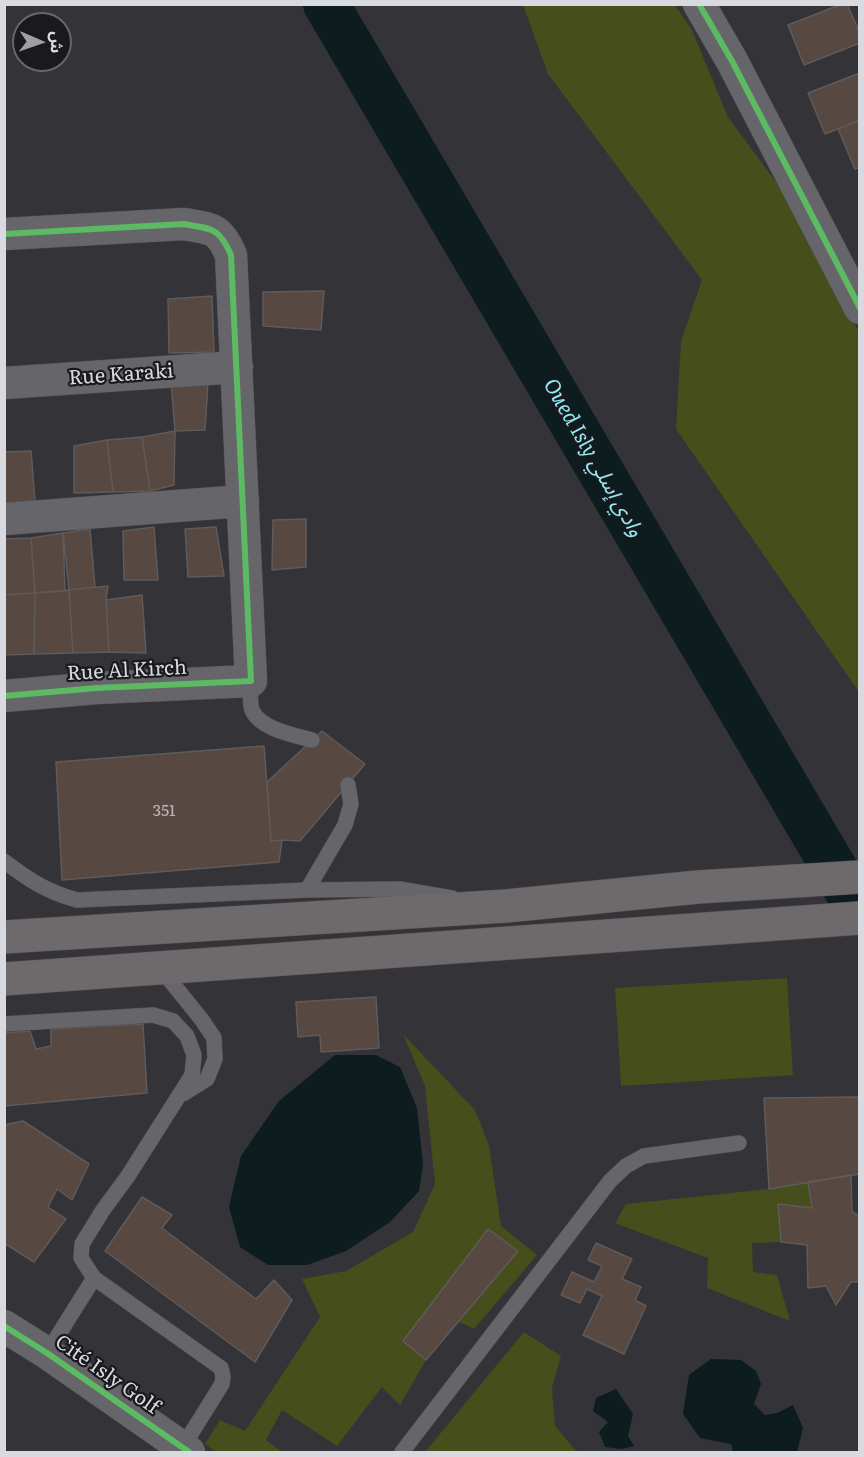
<!DOCTYPE html>
<html>
<head>
<meta charset="utf-8">
<style>
	body { margin:0 }
	#map { position:relative; width:864px; height:1457px; overflow:hidden; background:#333338; font-family:Literata,"Noto Sans Arabic",serif }
	canvas { display:block }
	.frame { position:absolute; inset:0; border:6px solid #d9d9e0; pointer-events:none }
	.north { position:absolute; left:12px; top:12px; width:60px; height:60px; box-sizing:border-box; background:#19191e; border:2px solid #66666c; border-radius:50%; rotate:92deg; font-size:16px; font-weight:700; line-height:24px; text-align:center; color:#d9d9e0 }
	.north::after { content:''; display:block; margin:auto; width:21px; height:27px; background:#9f9fa5; clip-path:polygon(50% 0,100% 100%,50% 72%,0 100%) }
</style>
</head>
<body>
<div id="map">
<canvas width="864" height="1457"></canvas>
<div class="frame"></div>
<div class="north">ش</div>
</div>
<script>
const c = document.querySelector('canvas').getContext('2d');
c.lineJoin = 'round';
function fill(path, color) {
  c.fillStyle = color;
  c.fill(path, 'evenodd');
}
function stroke(path, color, width, dash) {
  c.strokeStyle = color;
  c.lineWidth = width;
  c.lineCap = dash ? 'butt' : 'round';
  c.setLineDash(dash || []);
  c.stroke(path);
}
function write(font, color, halo, rows, align = 'center') {
  c.font = font + ' Literata,"Noto Sans Arabic",serif';
  c.lineWidth = 4.5;
  c.setLineDash([]);
  c.textBaseline = 'middle';
  c.strokeStyle = halo;
  c.fillStyle = color;
  for (const [text, x, y, turn = 0] of rows) {
    c.save();
    c.translate(x, y);
    c.rotate((+turn || 0) * Math.PI / 180);
    c.textAlign = isNaN(turn) ? turn : align;
    if (halo) c.strokeText(text, 0, 0);
    c.fillText(text, 0, 0);
    c.restore();
  }
}
const green = new Path2D(`
	M 523,5 L 675,5 L 692,30 L 728,117 L 796,209 L 832,286 L 859,331 L 859,692 L 676,429 L 681,341 L 702,280 L 548,74 Z
	M 787,978 L 793,1075 L 621,1086 L 615,988 Z
	M 403,1034 L 475,1110 L 489,1145 L 501,1226 L 537,1255 L 474,1329 L 459,1322 L 518,1251 L 488,1229 L 404,1341 L 426,1360 L 400,1405 L 382,1387 L 337,1446 L 282,1410 L 266,1440 L 282,1452 L 216,1452 L 205,1444 L 220,1420 L 245,1431 L 320,1317 L 302,1279 L 346,1271 L 413,1232 L 435,1184 L 425,1086 Z
	M 808,1182 L 812,1208 L 778,1204 L 781,1242 L 752,1243 L 753,1272 L 777,1275 L 790,1321 L 707,1288 L 708,1258 L 615,1223 L 626,1204 L 769,1189 Z
	M 524,1332 L 561,1356 L 552,1388 L 555,1426 L 577,1452 L 425,1452 Z`);
const water = new Path2D(`
	M 335,1055 L 376,1055 L 400,1067 L 417,1108 L 423,1164 L 419,1191 L 390,1222 L 346,1251 L 307,1265 L 268,1265 L 240,1247 L 229,1207 L 241,1156 L 279,1101 Z
	M 711,1359 L 741,1360 L 756,1371 L 761,1384 L 754,1404 L 765,1415 L 777,1413 L 793,1405 L 803,1428 L 797,1452 L 733,1452 L 731,1444 L 700,1438 L 683,1414 L 689,1375 Z
	M 616,1389 L 633,1414 L 628,1436 L 634,1446 L 622,1449 L 605,1447 L 599,1432 L 608,1422 L 593,1411 L 596,1398 Z`);
const river = new Path2D(`
	M 326,4 L 860,912`);
const building = new Path2D(`
	M 842,4 L 847,4 L 860,33 L 860,43 L 804,65 L 788,25 Z
	M 860,73 L 860,120 L 825,134 L 808,93 Z
	M 860,120 L 860,167 L 855,169 L 838,129 Z
	M 324,291 L 321,330 L 263,326 L 263,292 Z
	M 212,296 L 214,352 L 169,353 L 168,299 Z
	M 171,382 L 208,382 L 205,430 L 175,431 Z
	M 175,431 L 174,485 L 150,491 L 142,437 Z
	M 142,437 L 150,491 L 113,492 L 107,440 Z
	M 107,440 L 113,492 L 74,493 L 74,446 Z
	M 31,451 L 35,501 L 4,504 L 4,452 Z
	M 306,519 L 306,567 L 272,570 L 273,520 Z
	M 154,527 L 158,580 L 124,580 L 123,531 Z
	M 216,527 L 224,576 L 188,577 L 185,529 Z
	M 90,529 L 95,587 L 69,590 L 63,533 Z
	M 63,533 L 65,591 L 35,593 L 31,538 Z
	M 31,538 L 35,593 L 4,595 L 4,539 Z
	M 108,586 L 106,600 L 109,652 L 73,653 L 69,590 Z
	M 69,590 L 73,653 L 34,654 L 35,593 Z
	M 35,593 L 34,654 L 4,655 L 4,595 Z
	M 142,595 L 146,653 L 109,652 L 106,600 Z
	M 322,731 L 365,764 L 300,841 L 282,840 L 271,841 L 267,782 Z
	M 264,746 L 271,841 L 282,840 L 279,862 L 62,880 L 56,762 Z
	M 376,997 L 379,1048 L 321,1052 L 320,1035 L 298,1037 L 296,1002 Z
	M 143,1024 L 147,1093 L 4,1106 L 4,1033 L 30,1031 L 36,1049 L 51,1046 L 51,1029 Z
	M 860,1097 L 860,1174 L 769,1189 L 764,1098 Z
	M 23,1121 L 89,1164 L 72,1200 L 57,1189 L 48,1207 L 66,1219 L 34,1262 L 4,1243 L 4,1125 Z
	M 851,1175 L 852,1212 L 860,1216 L 860,1282 L 851,1282 L 836,1305 L 826,1286 L 808,1288 L 807,1245 L 781,1242 L 778,1204 L 812,1208 L 808,1182 Z
	M 142,1197 L 172,1215 L 162,1228 L 256,1299 L 274,1280 L 292,1300 L 255,1362 L 105,1251 Z
	M 488,1229 L 518,1251 L 426,1360 L 403,1341 Z
	M 596,1243 L 632,1259 L 622,1279 L 641,1287 L 635,1300 L 646,1306 L 624,1354 L 583,1335 L 602,1296 L 587,1289 L 580,1303 L 561,1295 L 572,1272 L 594,1282 L 602,1266 L 588,1260 Z`);
const service = new Path2D(`
	M 251,681 C 251,690 249,701 252,710 C 260,729 294,735 312,740
	M 4,861 C 29,880 47,892 77,900 L 307,890 L 399,889 L 452,898
	M 307,890 L 345,825 L 351,804 L 348,785
	M 160,968 L 202,1020 L 214,1038 L 215,1059 L 207,1079 L 183,1094
	M 4,1024 L 153,1015 L 173,1021 L 187,1036 L 194,1055 L 192,1075 L 128,1176 L 103,1210 L 82,1244 L 81,1258 L 94,1278 L 47,1353
	M 94,1278 L 221,1368 L 223,1377 L 222,1384 L 182,1448
	M 402,1452 L 610,1181 L 626,1166 L 644,1156 L 739,1143`);
const minor = new Path2D(`
	M 699,4 L 732,61 L 860,308
	M 4,234 L 184,224 C 212,229 219,227 231,255 L 251,681 L 97,688 L 4,696
	M 4,383 L 237,367
	M 4,519 L 243,501
	M 4,1326 L 47,1353 L 189,1452`);
const primary = new Path2D(`
	M 4,937 L 506,906 L 698,887 L 860,877
	M 4,979 L 860,918`);
const cycleway = new Path2D(`
	M 699,4 L 732,61 L 860,308
	M 4,234 L 184,224 C 212,229 219,227 231,255 L 251,681 L 97,688 L 4,696
	M 4,1326 L 47,1353 L 189,1452`);
const numberNames = [
	["351",164,811]
];
const streetNames = [
	["Rue Karaki",121,375,-4],
	["Rue Al Kirch",127,671,-3],
	["Cité Isly Golf",107,1375,35]
];
const waterNames = [
	["Oued Isly وادي إسلي",593,458,60]
];
fill(green, '#464e1c');
fill(water, '#0d1c1f');
stroke(river, '#0d1c1f', 46);
fill(building, '#574841');
stroke(building, '#5e5b5c', 1.5);
stroke(service, '#515156', 16);
stroke(minor, '#515156', 33);
stroke(primary, '#515156', 34);
stroke(service, '#65656a', 15);
stroke(minor, '#65656a', 32);
stroke(primary, '#6e696b', 33);
stroke(cycleway, '#5cba63', 6);
write('16px', '#b8b5b8', null, numberNames);
write('20px', '#d9d9e0', '#19191e', streetNames);
write('italic 21px', '#90ebf6', '#19191e', waterNames);
</script>
</body>
</html>
